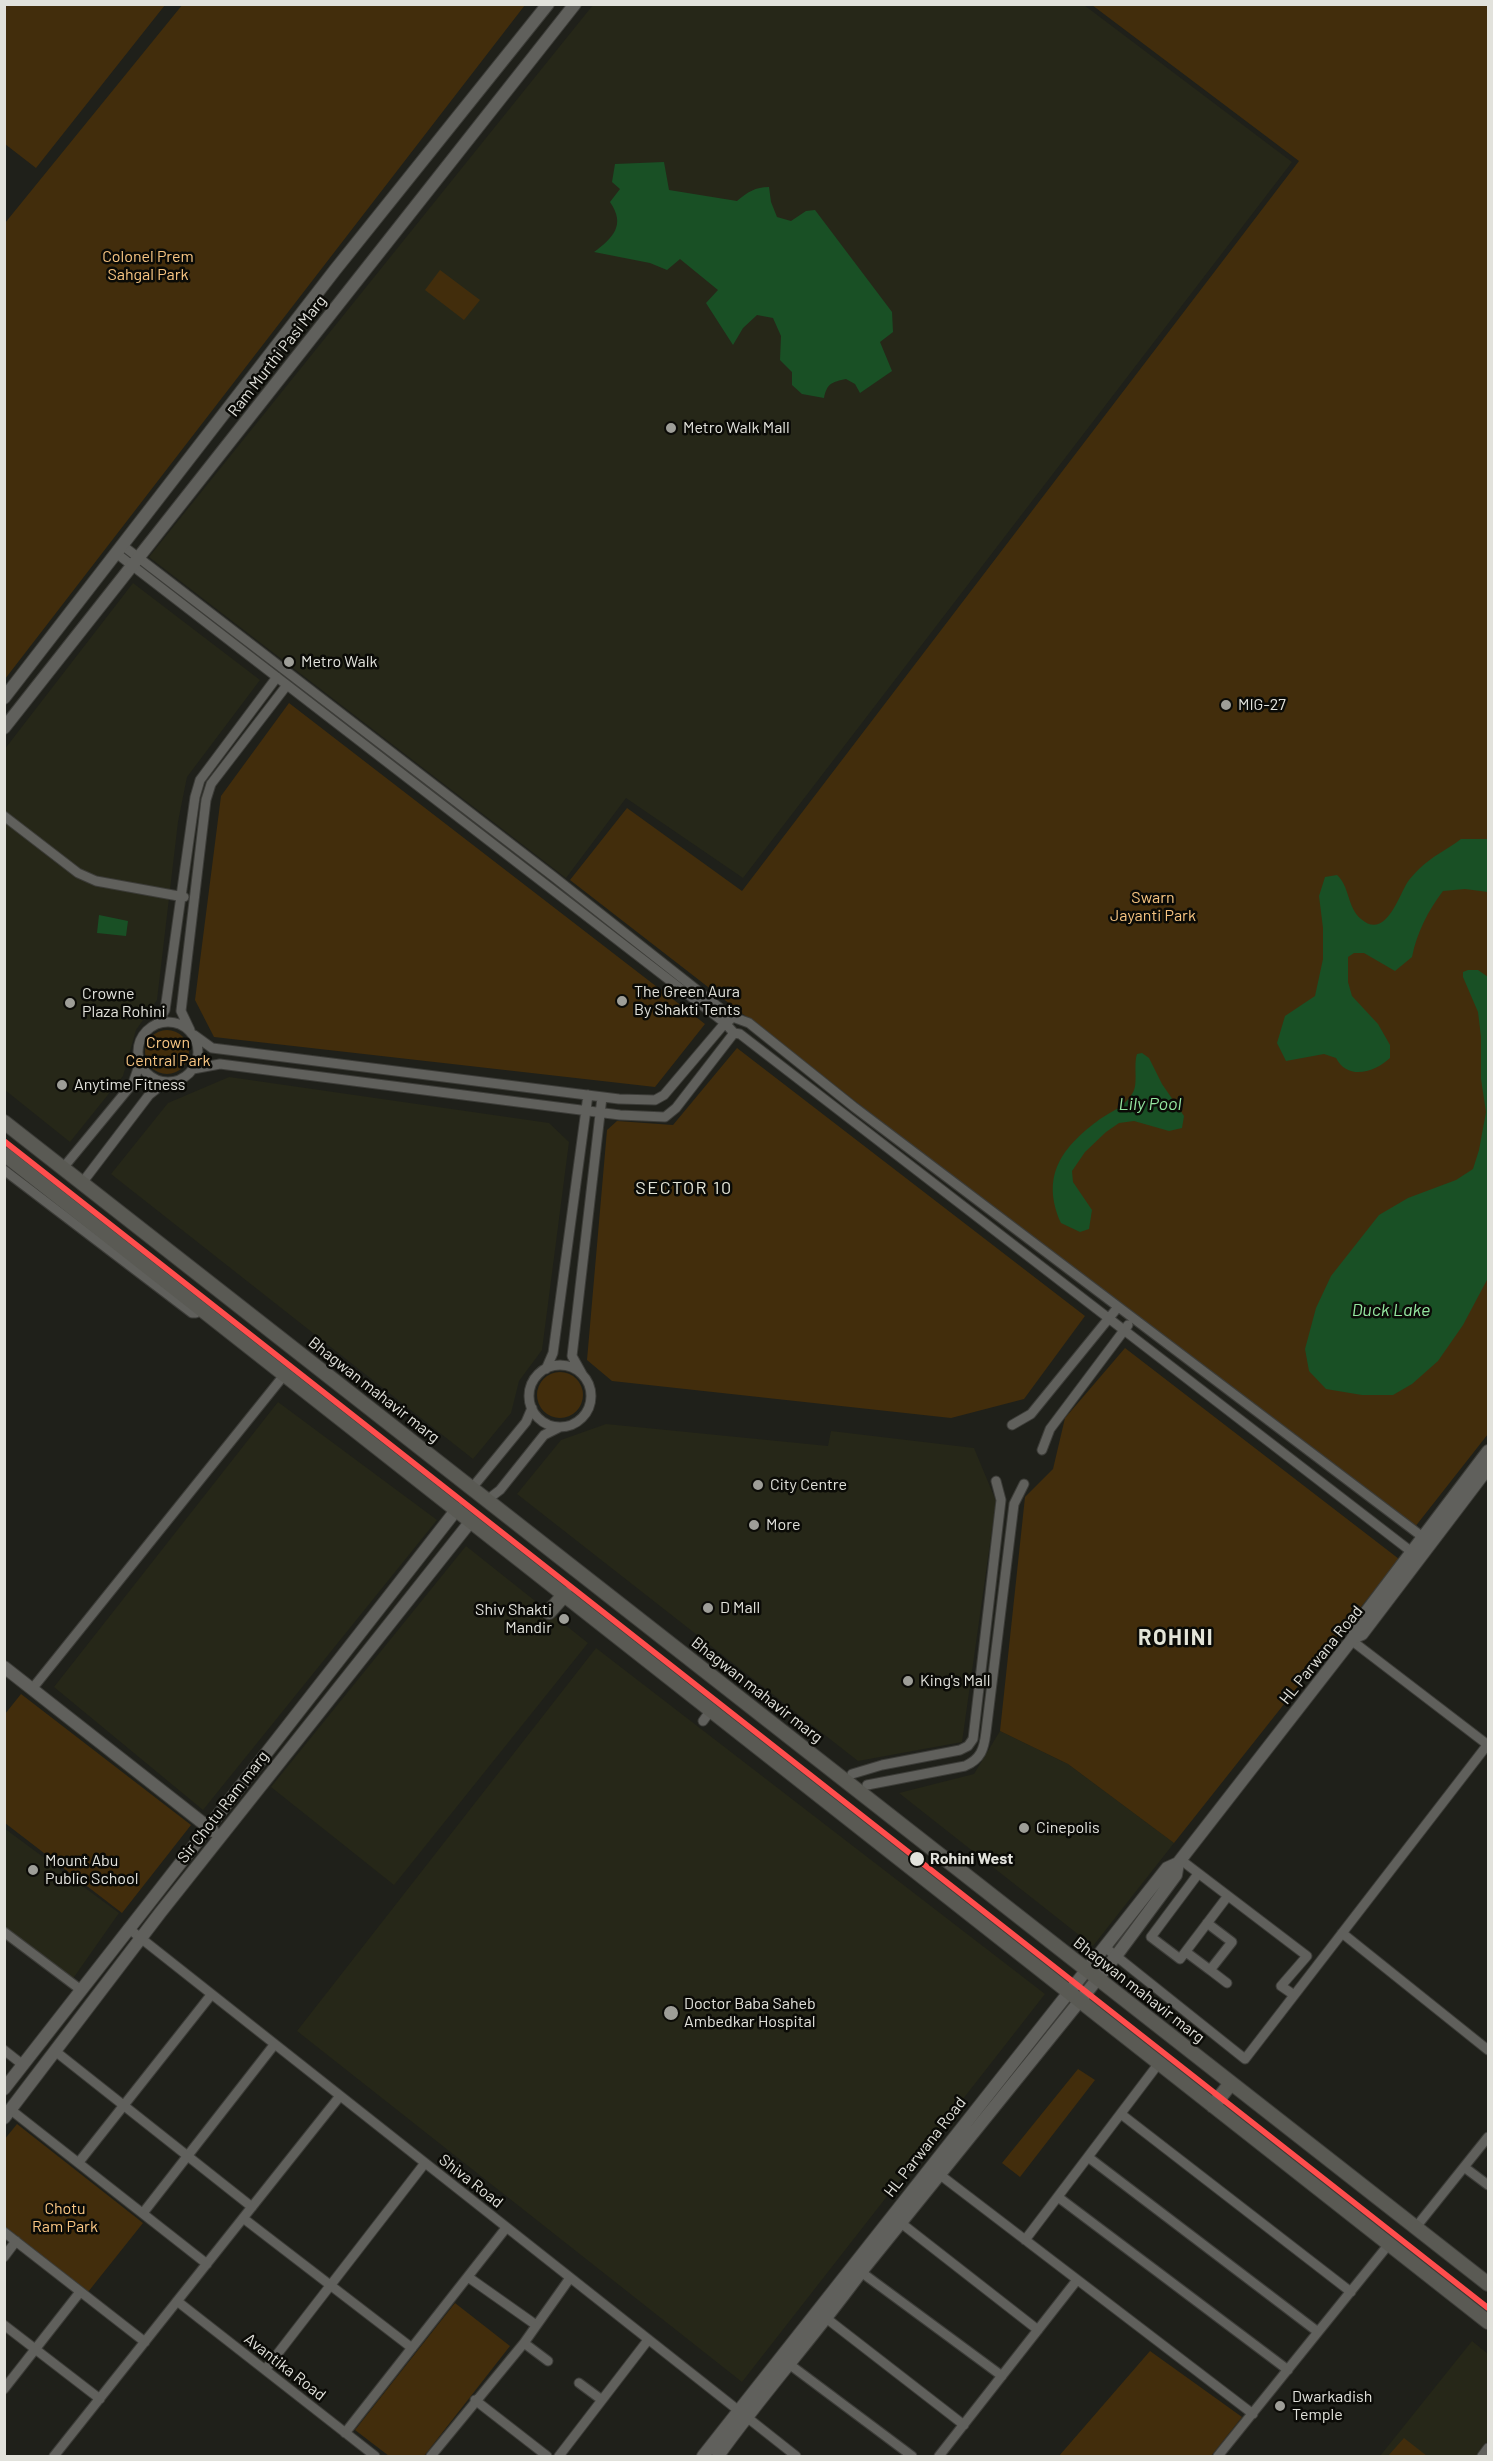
<!DOCTYPE html>
<html>
<head>
<meta charset="utf-8">
<style>
	body { margin:0 }
	#map { position:relative; width:1493px; height:2461px; overflow:hidden; background:#1f201a; font-family:Barlow,sans-serif }
	canvas { display:block }
	.frame { position:absolute; inset:0; border:6px solid #e2e2dc; pointer-events:none }
</style>
</head>
<body>
<div id="map">
<canvas width="1493" height="2461"></canvas>
<div class="frame"></div>
</div>
<script>
const c = document.querySelector('canvas').getContext('2d');
c.lineJoin = 'round';
function fill(path, color) {
  c.fillStyle = color;
  c.fill(path, 'evenodd');
}
function stroke(path, color, width, dash) {
  c.strokeStyle = color;
  c.lineWidth = width;
  c.lineCap = dash ? 'butt' : 'round';
  c.setLineDash(dash || []);
  c.stroke(path);
}
function write(font, color, halo, rows, align = 'center') {
  c.font = font + ' Barlow,sans-serif';
  c.lineWidth = 5;
  c.setLineDash([]);
  c.textBaseline = 'middle';
  c.strokeStyle = halo;
  c.fillStyle = color;
  for (const [text, x, y, turn = 0] of rows) {
    c.save();
    c.translate(x, y);
    c.rotate((+turn || 0) * Math.PI / 180);
    c.textAlign = isNaN(turn) ? turn : align;
    if (halo) c.strokeText(text, 0, 0);
    c.fillText(text, 0, 0);
    c.restore();
  }
}
const built = new Path2D(`
	M 593,5 L 1084,5 L 1292,162 L 743,878 L 626,798 L 566,878 L 149,557 Z
	M 133,583 L 260,680 L 187,777 L 178,822 L 157,1000 L 136,1030 L 123,1076 L 70,1142 L 5,1090 L 4,750 Z
	M 229,1077 L 549,1123 L 569,1142 L 542,1350 L 519,1381 L 511,1413 L 473,1459 L 111,1174 L 168,1103 Z
	M 278,1402 L 437,1520 L 203,1810 L 54,1687 Z
	M 606,1424 L 828,1446 L 831,1431 L 974,1448 L 996,1501 L 962,1742 L 858,1761 L 517,1494 L 561,1440 Z
	M 466,1546 L 588,1643 L 394,1885 L 271,1787 Z
	M 596,1648 L 1045,1994 L 742,2382 L 297,2031 Z
	M 1000,1731 L 1068,1764 L 1174,1843 L 1093,1946 L 899,1793 L 974,1774 Z
	M 4,1828 L 119,1913 L 72,1980 L 5,1927 Z
	M 1472,2341 L 1488,2354 L 1488,2441 L 1476,2456 L 1380,2456 Z`);
const green = new Path2D(`
	M 183,4 L 525,5 L 5,679 L 5,223 Z
	M 4,5 L 165,5 L 36,168 L 5,144 Z
	M 1092,5 L 1488,5 L 1488,1434 L 1411,1532 L 570,880 L 627,808 L 742,891 L 1299,161 Z
	M 440,270 L 480,300 L 464,320 L 425,290 Z
	M 289,703 L 705,1024 L 655,1087 L 214,1037 L 195,1000 L 221,796 Z
	M145 1052a22 22 0 1 1 44 0a22 22 0 1 1-44 0Z
	M 737,1048 L 1085,1316 L 1024,1399 L 951,1418 L 612,1381 L 587,1360 L 607,1130 L 617,1121 L 673,1125 Z
	M 1125,1348 L 1399,1559 L 1174,1843 L 1068,1764 L 1000,1731 L 1025,1497 L 1053,1469 L 1065,1418 Z
	M537 1395a23 23 0 1 1 46 0a23 23 0 1 1-46 0Z
	M 21,1694 L 191,1825 L 122,1913 L 5,1823 L 5,1714 Z
	M 1078,2069 L 1095,2080 L 1020,2177 L 1002,2163 Z
	M 17,2124 L 143,2223 L 88,2292 L 5,2227 L 4,2140 Z
	M 455,2303 L 510,2346 L 424,2456 L 389,2456 L 355,2430 Z
	M 1150,2351 L 1242,2417 L 1211,2456 L 1059,2456 Z
	M 1404,2438 L 1427,2456 L 1388,2456 Z`);
const water = new Path2D(`
	M 664,162 L 669,190 L 737,201 C 748,192 755,187 769,187 L 771,202 L 777,217 L 791,221 L 806,211 L 815,210 L 892,312 L 893,332 L 880,342 L 892,371 L 860,393 L 855,384 L 846,379 C 832,382 827,383 824,398 L 802,394 L 792,385 L 792,372 L 780,360 L 781,336 L 773,318 L 757,315 L 743,328 L 733,345 L 706,303 L 718,290 L 680,259 L 667,270 L 650,263 L 594,252 C 613,238 626,225 610,202 L 620,189 L 612,182 L 615,164 Z
	M 1461,839 L 1488,839 L 1488,892 L 1465,889 L 1443,891 C 1428,911 1417,932 1412,957 L 1395,971 L 1364,953 L 1354,953 L 1348,957 L 1348,982 L 1352,996 L 1378,1024 L 1390,1045 L 1390,1058 C 1375,1072 1348,1081 1336,1058 L 1324,1054 L 1286,1061 L 1277,1043 L 1285,1016 L 1315,996 L 1323,959 L 1323,928 L 1319,896 L 1325,877 L 1337,875 C 1350,887 1347,907 1361,919 C 1385,940 1398,898 1407,883 C 1410,878 1415,873 1419,869 C 1431,857 1448,849 1461,839 Z
	M 99,915 L 128,921 L 126,936 L 97,933 Z
	M 1468,970 L 1478,970 L 1488,977 L 1488,1278 L 1463,1325 L 1438,1361 L 1412,1384 L 1393,1395 L 1362,1395 L 1326,1389 L 1309,1371 L 1305,1349 L 1316,1308 L 1331,1276 L 1379,1215 L 1408,1198 L 1456,1180 L 1473,1169 L 1479,1150 L 1486,1112 L 1481,1079 L 1481,1037 L 1478,1012 L 1463,977 L 1463,972 Z
	M 1142,1053 L 1149,1058 L 1162,1084 L 1184,1116 L 1182,1128 L 1169,1131 L 1134,1121 L 1119,1123 L 1106,1132 L 1085,1152 L 1072,1171 L 1073,1182 L 1092,1210 L 1089,1229 L 1080,1232 L 1061,1223 C 1040,1176 1062,1147 1100,1119 C 1112,1111 1124,1107 1132,1094 C 1139,1085 1133,1066 1137,1054 Z`);
const minor = new Path2D(`
	M 122,545 L 554,877 L 730,1016 L 749,1023 L 854,1107 L 1428,1541
	M 116,553 L 725,1023 L 734,1033 L 740,1034 L 1417,1556
	M 4,816 L 78,873 L 96,881 L 184,897
	M138 1052a30 30 0 1 1 60 0a30 30 0 1 1-60 0Z
	M 157,1024 L 165,1010 L 195,797 L 200,780 L 277,677
	M 190,1030 L 181,1011 L 206,800 L 211,784 L 287,685
	M 194,1035 L 212,1048 L 619,1099 L 655,1100 L 664,1095 L 725,1023 L 730,1020
	M 193,1069 L 220,1064 L 620,1115 L 665,1117 L 676,1108 L 734,1033
	M 63,1168 L 133,1083 L 140,1063
	M 4,1170 L 192,1313 L 196,1313 L 200,1308
	M 82,1183 L 149,1095 L 165,1082
	M529 1396a31 31 0 1 1 62 0a31 31 0 1 1-62 0Z
	M 546,1369 L 553,1353 L 588,1095
	M 582,1374 L 572,1356 L 602,1097
	M 1012,1425 L 1031,1414 L 1118,1307
	M 1042,1450 L 1050,1429 L 1128,1325
	M 472,1488 L 526,1422 L 532,1408
	M 487,1500 L 500,1490 L 544,1435 L 560,1427
	M 1351,1640 L 1488,1745
	M 32,1689 L 285,1374
	M 703,1721 L 711,1710
	M 852,1774 L 882,1765 L 960,1750 L 968,1746 L 973,1739 L 1001,1500 L 996,1481
	M 867,1785 L 965,1766 C 981,1759 984,1749 986,1732 L 1014,1504 L 1024,1484
	M 1181,1860 L 1307,1956 L 1281,1986 L 1294,1995
	M 1198,1874 L 1151,1937 L 1180,1959 L 1227,1897
	M 1207,1923 L 1232,1942 L 1210,1970 L 1227,1983
	M 128,1928 L 796,2456
	M 4,1932 L 81,1990
	M 1342,1933 L 1488,2050
	M 1106,1948 L 1245,2059 L 1488,1744
	M 1186,1952 L 1210,1970
	M 4,2050 L 23,2065
	M 55,2051 L 252,2207
	M 11,2110 L 207,2264
	M 1121,2114 L 1351,2292
	M 1088,2157 L 1318,2332
	M 79,2162 L 211,1995
	M 1464,2167 L 1488,2185
	M 939,2174 L 1253,2414
	M 1058,2197 L 1288,2370
	M 143,2213 L 274,2045
	M 243,2218 L 412,2348
	M 901,2223 L 1038,2330
	M 1416,2227 L 1488,2137
	M 4,2232 L 145,2342
	M 1025,2240 L 1159,2063
	M 4,2257 L 16,2241
	M 861,2272 L 1002,2376
	M 468,2277 L 536,2325
	M 177,2301 L 375,2456
	M 826,2318 L 964,2425
	M 4,2325 L 100,2399
	M 524,2343 L 548,2361
	M 789,2364 L 912,2456
	M 265,2370 L 425,2163
	M 579,2383 L 602,2400
	M 4,2389 L 80,2292
	M 475,2400 L 547,2456
	M 345,2433 L 506,2228
	M 54,2456 L 340,2096
	M 431,2456 L 524,2343 L 570,2278
	M 559,2456 L 648,2340
	M 939,2456 L 1077,2280
	M 1218,2456 L 1389,2244
	M 1482,2456 L 1488,2448`);
const tertiary = new Path2D(`
	M 4,698 L 335,270 L 548,4
	M 4,728 L 575,4
	M 1353,1638 L 1354,1628 L 1488,1451
	M 4,1667 L 213,1831
	M 4,2089 L 457,1509
	M 4,2118 L 160,1913 L 471,1521
	M 703,2456 L 1167,1868 L 1178,1863 L 1353,1638 L 1362,1634 L 1488,1468
	M 718,2456 C 763,2393 815,2335 861,2272 L 1116,1956 L 1176,1875 L 1178,1863`);
const secondary = new Path2D(`
	M 4,1122 L 1488,2284
	M 4,1154 L 1488,2322
	M 549,1612 L 565,1594
	M 1213,2106 L 1231,2083`);
const metro1 = new Path2D(`
	M 4,1141 L 1488,2308`);
const markers = [
	[671,428,6,"#9e9e98"],
	[289,662,6,"#9e9e98"],
	[1226,705,6,"#9e9e98"],
	[622,1001,6,"#9e9e98"],
	[70,1003,6,"#9e9e98"],
	[62,1085,6,"#9e9e98"],
	[758,1485,6,"#9e9e98"],
	[754,1525,6,"#9e9e98"],
	[708,1608,6,"#9e9e98"],
	[564,1619,6,"#9e9e98"],
	[908,1681,6,"#9e9e98"],
	[1024,1828,6,"#9e9e98"],
	[917,1859,8,"#e2e2dc"],
	[33,1870,6,"#9e9e98"],
	[671,2013,8,"#9e9e98"],
	[1280,2406,6,"#9e9e98"]
];
const parkNames = [
	["Colonel Prem",148,257],
	["Sahgal Park",148,275],
	["Swarn",1153,898],
	["Jayanti Park",1153,916],
	["Crown",168,1043],
	["Central Park",168,1061],
	["Chotu",65,2209],
	["Ram Park",65,2227]
];
const streetNames = [
	["Ram Murthi Pasi Marg",277,356,-52],
	["Bhagwan mahavir marg",374,1390,38],
	["HL Parwana Road",1321,1655,-51],
	["Bhagwan mahavir marg",757,1690,38],
	["Sir Chotu Ram marg",223,1807,-52],
	["Bhagwan mahavir marg",1139,1990,38],
	["HL Parwana Road",925,2147,-52],
	["Shiva Road",471,2181,38],
	["Avantika Road",285,2367,38]
];
const poiNames = [
	["Metro Walk Mall",683,428],
	["Metro Walk",301,662],
	["MIG-27",1238,705],
	["The Green Aura",634,992],
	["By Shakti Tents",634,1010],
	["Crowne",82,994],
	["Plaza Rohini",82,1012],
	["Anytime Fitness",74,1085],
	["City Centre",770,1485],
	["More",766,1525],
	["D Mall",720,1608],
	["Shiv Shakti",552,1610,"right"],
	["Mandir",552,1628,"right"],
	["King's Mall",920,1681],
	["Cinepolis",1036,1828],
	["Mount Abu",45,1861],
	["Public School",45,1879],
	["Doctor Baba Saheb",684,2004],
	["Ambedkar Hospital",684,2022],
	["Dwarkadish",1292,2397],
	["Temple",1292,2415]
];
const stopNames = [
	["Rohini West",930,1859]
];
const waterNames = [
	["Lily Pool",1150,1104],
	["Duck Lake",1391,1310]
];
const neighbourhoodNames = [
	["SECTOR 10",684,1188]
];
const districtNames = [
	["ROHINI",1176,1638]
];
fill(built, '#262718');
fill(green, '#422d0c');
fill(water, '#195025');
stroke(minor, '#3c3c38', 11);
stroke(tertiary, '#3c3c38', 14);
stroke(secondary, '#3c3c38', 16);
stroke(minor, '#60605c', 9);
stroke(tertiary, '#60605c', 12);
stroke(secondary, '#5a5a54', 14);
stroke(metro1, '#ff4d4d', 6);
for (const [x, y, r, color] of markers) {
  const dot = new Path2D();
  dot.arc(x, y, r, 0, 2 * Math.PI);
  c.fillStyle = color;
  c.fill(dot);
  stroke(dot, '#0b0b07', 2);
}
write('16px', '#f9c683', '#0b0b07', parkNames);
write('16px', '#e2e2dc', '#0b0b07', streetNames);
write('16px', '#e2e2dc', '#0b0b07', poiNames, 'left');
write('bold 16px', '#e2e2dc', '#0b0b07', stopNames, 'left');
write('italic 18px', '#94e7a0', '#0b0b07', waterNames);
c.letterSpacing = '1.5px';
write('18px', '#e4e5d8', '#0b0b07', neighbourhoodNames);
c.letterSpacing = '0px';
c.letterSpacing = '1.5px';
write('bold 22px', '#e4e5d8', '#0b0b07', districtNames);
c.letterSpacing = '0px';
</script>
</body>
</html>
